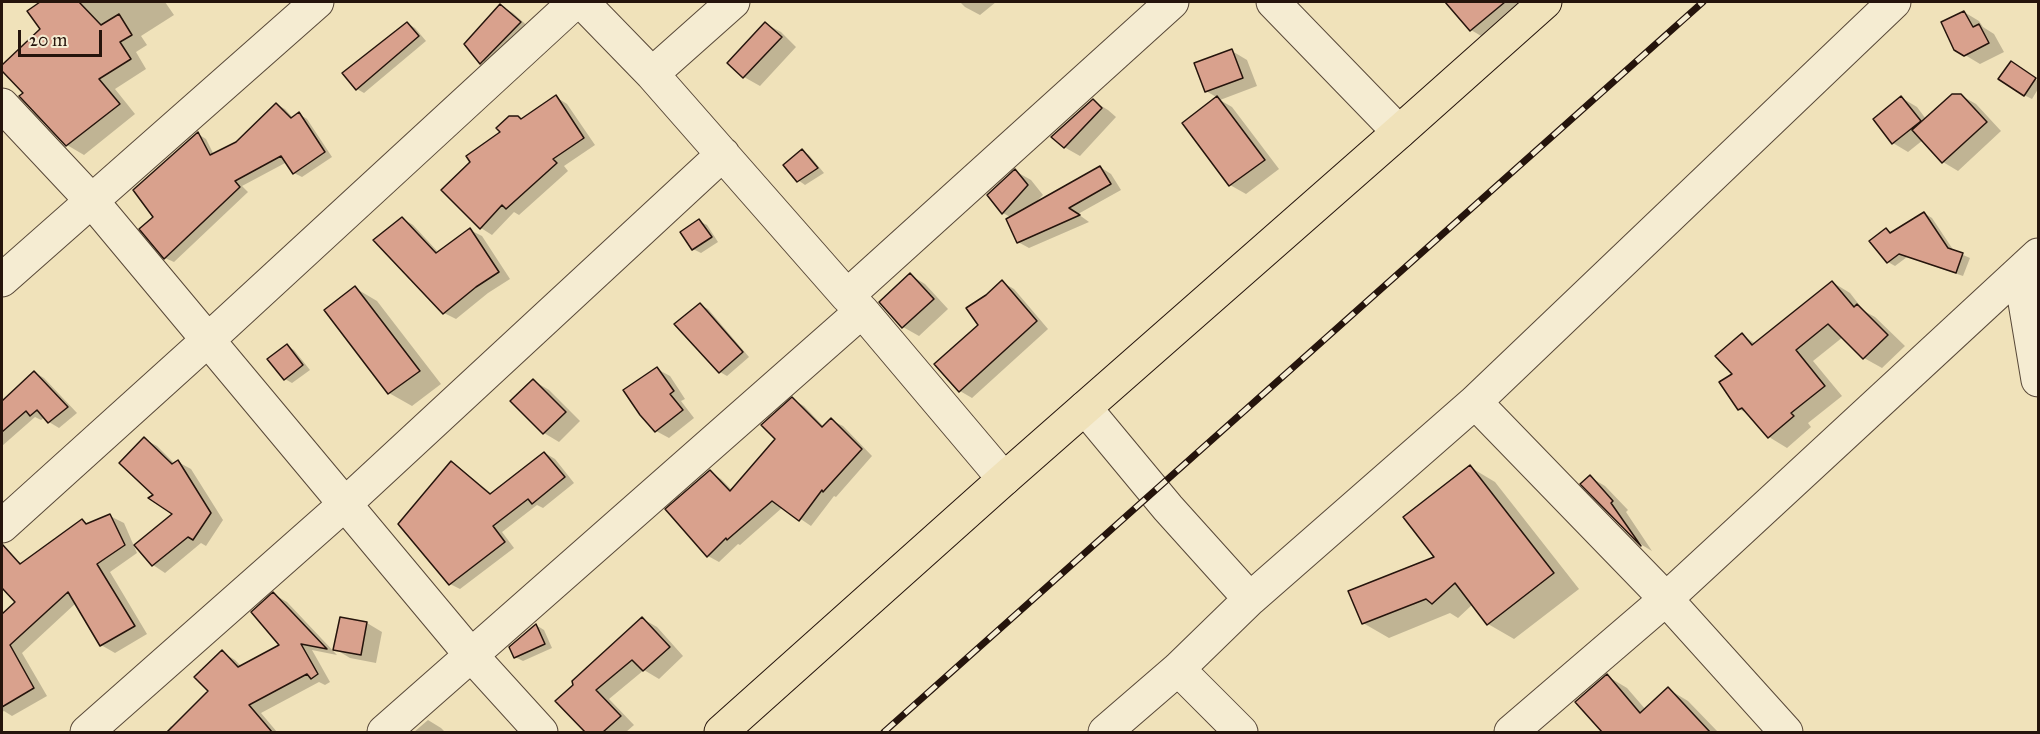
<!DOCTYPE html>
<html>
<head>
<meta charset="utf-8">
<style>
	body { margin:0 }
	#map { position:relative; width:2040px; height:734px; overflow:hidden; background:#f0e2ba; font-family:"IM FELL Great Primer",serif }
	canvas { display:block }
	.frame { position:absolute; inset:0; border:3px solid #25140c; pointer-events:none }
	.scale { position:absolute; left:18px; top:30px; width:84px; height:27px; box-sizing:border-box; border:3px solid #25140c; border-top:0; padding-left:8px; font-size:18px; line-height:21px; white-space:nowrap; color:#25140c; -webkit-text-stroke:4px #f5ecd2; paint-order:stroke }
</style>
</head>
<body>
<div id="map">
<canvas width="2040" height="734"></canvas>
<div class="frame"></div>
<div class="scale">20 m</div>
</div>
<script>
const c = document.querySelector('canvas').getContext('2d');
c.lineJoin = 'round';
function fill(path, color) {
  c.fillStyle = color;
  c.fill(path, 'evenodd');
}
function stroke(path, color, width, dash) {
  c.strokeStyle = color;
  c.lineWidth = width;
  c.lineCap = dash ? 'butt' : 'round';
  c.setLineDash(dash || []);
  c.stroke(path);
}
const shadow = new Path2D(`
	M 43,2 L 165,2 L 174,15 L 141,36 L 147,45 L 136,52 L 146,69 L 115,89 L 135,114 L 84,155 L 67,145 L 22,96 L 25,94 L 2,68 L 42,29 L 29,12 Z
	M 960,2 L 996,2 L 980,15 L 965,7 Z
	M 1447,2 L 1542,2 L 1493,43 L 1471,30 Z
	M 501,6 L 513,13 L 532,30 L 495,68 L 483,61 L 469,41 Z
	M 1964,12 L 1979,21 L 1983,27 L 1994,34 L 2004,52 L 1980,64 L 1965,55 Z
	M 407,23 L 415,28 L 426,41 L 364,93 L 357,89 Z
	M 766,24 L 781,32 L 796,47 L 760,86 L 744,77 L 729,63 Z
	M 1232,51 L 1247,60 L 1257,86 L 1220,100 L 1232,107 L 1279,169 L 1246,194 L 1230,185 L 1184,123 L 1218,98 L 1206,91 Z
	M 2018,67 L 2038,81 L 2038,89 L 2032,99 L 2024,95 Z
	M 1960,95 L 1976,104 L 2001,131 L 1958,171 L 1943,162 L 1923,140 L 1908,152 L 1893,143 L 1902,98 L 1917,107 L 1926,119 Z
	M 556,97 L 567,104 L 595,145 L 564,166 L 568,171 L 519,215 L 514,212 L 492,235 L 481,228 L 522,120 Z
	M 1093,101 L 1108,110 L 1116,117 L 1080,156 L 1064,147 Z
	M 276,104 L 285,109 L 293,118 L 299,114 L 307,119 L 332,157 L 302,177 L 294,173 L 287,162 L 242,186 L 248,192 L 174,262 L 165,258 L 155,218 L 198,134 L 206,139 L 214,155 L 237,143 Z
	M 802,151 L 809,155 L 824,173 L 805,185 L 798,180 Z
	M 1100,167 L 1111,174 L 1121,190 L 1078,214 L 1089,222 L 1029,248 L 1018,242 L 1012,218 L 1003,213 L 1015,171 L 1031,180 L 1043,195 L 1034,204 Z
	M 1924,213 L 1932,218 L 1954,251 L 1970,258 L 1963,276 L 1907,257 L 1895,266 L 1888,262 L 1886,229 L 1893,233 Z
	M 402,218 L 413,225 L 439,253 L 470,230 L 482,236 L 510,279 L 488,293 L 456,319 L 444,313 Z
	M 699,221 L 707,225 L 718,242 L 701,253 L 693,249 Z
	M 910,275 L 925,284 L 948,309 L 919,336 L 903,327 L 881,302 Z
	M 1002,282 L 1014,289 L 1048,329 L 972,398 L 960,391 L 936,364 L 980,325 L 987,296 Z
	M 1832,282 L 1850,293 L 1864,311 L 1875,317 L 1905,346 L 1882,368 L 1864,358 L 1843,337 L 1813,361 L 1842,396 L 1808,423 L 1811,427 L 1787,448 L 1769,437 L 1752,416 L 1739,409 L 1734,374 L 1742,335 L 1756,344 Z
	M 355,288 L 377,301 L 441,384 L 412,406 L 389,393 L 326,310 Z
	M 700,305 L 708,309 L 749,357 L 727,376 L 720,372 Z
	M 287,346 L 294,350 L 310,370 L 292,383 L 285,379 Z
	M 657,369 L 670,376 L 685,399 L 681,401 L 694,418 L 669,438 L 656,431 Z
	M 34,372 L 44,378 L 77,413 L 59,428 L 49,422 L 45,417 L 41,420 L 35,417 L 2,446 L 2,403 Z
	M 534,381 L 549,390 L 580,421 L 559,442 L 544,433 Z
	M 792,399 L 804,406 L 824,427 L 831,420 L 843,426 L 872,456 L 836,497 L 834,496 L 811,526 L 783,507 L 740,545 L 738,544 L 719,562 L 708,556 L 710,472 L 721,479 L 732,490 L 777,439 Z
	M 144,439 L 157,446 L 175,464 L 178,462 L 191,469 L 223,520 L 206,546 L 201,543 L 165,573 L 153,565 L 175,513 Z
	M 545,453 L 555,459 L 574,483 L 543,508 L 537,505 L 502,532 L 514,548 L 460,589 L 450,584 L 452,463 L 461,469 L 492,494 Z
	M 1470,467 L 1495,482 L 1579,589 L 1514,639 L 1488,624 L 1473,604 L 1458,618 L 1450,613 L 1389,638 L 1363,623 L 1437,558 Z
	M 1590,477 L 1605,486 L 1628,510 L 1626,512 L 1652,551 L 1642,545 L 1582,484 Z
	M 110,516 L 124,523 L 137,553 L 110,572 L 147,634 L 115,653 L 101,645 L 76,603 L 22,653 L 47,696 L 12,716 L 4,711 L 2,712 L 2,616 L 17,603 L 2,586 L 2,568 L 13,558 L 23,564 L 82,520 L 90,525 Z
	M 273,594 L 287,602 L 337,655 L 312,650 L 330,682 L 325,685 L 319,682 L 261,713 L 277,732 L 166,732 L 171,726 L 174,728 L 210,691 L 222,652 L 235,660 L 242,667 L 281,645 Z
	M 643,619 L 657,627 L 683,656 L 659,679 L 644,670 L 609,699 L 634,725 L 626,732 L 587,732 L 557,702 Z
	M 367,623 L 382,632 L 376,663 L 350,658 L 335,649 Z
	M 536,625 L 544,630 L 552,648 L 523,661 L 515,657 Z
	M 1607,676 L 1627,688 L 1646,710 L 1668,689 L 1688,701 L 1718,732 L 1604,732 L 1577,702 Z
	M 428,720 L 441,728 L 445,732 L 414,732 Z`);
const building = new Path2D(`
	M 40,2 L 79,2 L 101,25 L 119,14 L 132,35 L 120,42 L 131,59 L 99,79 L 120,104 L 66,146 L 19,96 L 23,93 L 2,71 L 2,65 L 40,29 L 27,11 Z
	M 1445,2 L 1505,2 L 1470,31 Z
	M 500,4 L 521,22 L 480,64 L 464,44 Z
	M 1964,11 L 1973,27 L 1979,24 L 1989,43 L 1964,56 L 1954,50 L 1941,22 Z
	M 407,22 L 419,36 L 356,90 L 342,73 Z
	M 765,22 L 782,37 L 743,78 L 727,63 Z
	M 1232,49 L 1243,78 L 1205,92 L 1194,63 Z
	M 2011,61 L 2036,78 L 2024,96 L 1998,79 Z
	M 1952,94 L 1961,94 L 1987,122 L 1942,163 L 1912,130 Z
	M 556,95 L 584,138 L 553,159 L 557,163 L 506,209 L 502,205 L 480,229 L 441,190 L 470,162 L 466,156 L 500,132 L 496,128 L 509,116 L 518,116 L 521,119 Z
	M 1217,96 L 1265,160 L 1229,186 L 1182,123 Z
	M 1901,96 L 1921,121 L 1892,144 L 1873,119 Z
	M 1093,99 L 1102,108 L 1064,148 L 1051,137 Z
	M 276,103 L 291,118 L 299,112 L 325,152 L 293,174 L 281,156 L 235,181 L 240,187 L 164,259 L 139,229 L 153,217 L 133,190 L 198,132 L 210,155 L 236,142 Z
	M 802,149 L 818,168 L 797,182 L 783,165 Z
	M 1100,166 L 1111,184 L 1069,208 L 1080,215 L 1017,243 L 1006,219 Z
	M 1015,169 L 1028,185 L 1002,214 L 987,195 Z
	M 1924,212 L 1948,248 L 1963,253 L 1956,273 L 1899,254 L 1887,263 L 1869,241 L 1886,228 L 1890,233 Z
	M 402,217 L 436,253 L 470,228 L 499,272 L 476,287 L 443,314 L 373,240 Z
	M 699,219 L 712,237 L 692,250 L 680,232 Z
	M 910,273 L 934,299 L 902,328 L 879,302 Z
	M 1002,280 L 1037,321 L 959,392 L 934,364 L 978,325 L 966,308 L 986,295 Z
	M 1832,281 L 1854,307 L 1857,304 L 1888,335 L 1863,359 L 1828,324 L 1796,350 L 1825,386 L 1791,413 L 1794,416 L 1768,438 L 1742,408 L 1738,410 L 1719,382 L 1732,374 L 1715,356 L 1742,333 L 1752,345 Z
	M 355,286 L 420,371 L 388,394 L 324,310 Z
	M 700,303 L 743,352 L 719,373 L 674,324 Z
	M 287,344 L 303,365 L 284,380 L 267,359 Z
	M 657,367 L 674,391 L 670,394 L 683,410 L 655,432 L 640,415 L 623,390 Z
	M 34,371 L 68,407 L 48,423 L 37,410 L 30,416 L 26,411 L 2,432 L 2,401 Z
	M 533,379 L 566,412 L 543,434 L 510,401 Z
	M 792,397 L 822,427 L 831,418 L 862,449 L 823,492 L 822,490 L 799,521 L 772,501 L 727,540 L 726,538 L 707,557 L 665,509 L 710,470 L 730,491 L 775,439 L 761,425 Z
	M 144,437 L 172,464 L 178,460 L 211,513 L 193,540 L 188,537 L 152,566 L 134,545 L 172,514 L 148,498 L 153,495 L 119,463 Z
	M 544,452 L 565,477 L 532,504 L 528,499 L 493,526 L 505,542 L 449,585 L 398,524 L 451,461 L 490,494 Z
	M 1470,465 L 1554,573 L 1487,625 L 1455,583 L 1432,604 L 1426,599 L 1362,624 L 1348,591 L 1434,557 L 1403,517 Z
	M 1590,475 L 1613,501 L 1611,503 L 1641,546 L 1580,484 Z
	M 110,514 L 125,545 L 97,564 L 135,626 L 100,646 L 68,592 L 10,645 L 34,688 L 2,707 L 2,614 L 15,602 L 2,588 L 2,544 L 20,564 L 82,519 L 86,524 Z
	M 273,592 L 327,649 L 301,644 L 318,674 L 311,679 L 307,674 L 249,705 L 272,732 L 167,732 L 208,691 L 194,677 L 222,650 L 238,667 L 279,645 L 251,612 Z
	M 340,617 L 367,622 L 361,655 L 333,650 Z
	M 642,617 L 670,647 L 643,671 L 632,660 L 596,690 L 621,716 L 603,732 L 585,732 L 555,701 L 573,685 L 572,681 Z
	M 536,624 L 545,644 L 514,658 L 509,647 Z
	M 1607,674 L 1640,713 L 1668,687 L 1710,732 L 1602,732 L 1575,702 Z`);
const minor = new Path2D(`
	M 582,2 L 652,74 L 847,296 L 862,311 L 1004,479
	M 1273,2 L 1399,132
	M 652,74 L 733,2
	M 2,105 L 91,200 L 471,655 L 541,732
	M 2020,272 L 2038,380
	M 2,280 L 317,2
	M 847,296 L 1172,2
	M 1475,402 L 1666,599 L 1786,732
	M 1085,408 L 1168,508 L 1250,599
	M 2,526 L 209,339 L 575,2
	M 1178,669 L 1241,732
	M 87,732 L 345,504 L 723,154
	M 384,732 L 862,311
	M 1105,732 L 1178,669 L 1250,599 L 1475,402 L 1894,2
	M 1511,732 L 1666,599 L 2038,255`);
const major = new Path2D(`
	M 721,732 L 1004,479 L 1399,132 L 1545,2`);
const rail = new Path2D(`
	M 884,732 L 1703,2`);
fill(shadow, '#0003');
fill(building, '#d9a18d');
stroke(building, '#25140c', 1.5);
stroke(minor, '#584838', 35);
stroke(major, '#25140c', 35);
stroke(minor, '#f5ecd2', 33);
stroke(major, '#f0e2ba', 33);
stroke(rail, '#25140c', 7);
stroke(rail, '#f5ecd2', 4.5, [14]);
</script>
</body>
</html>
